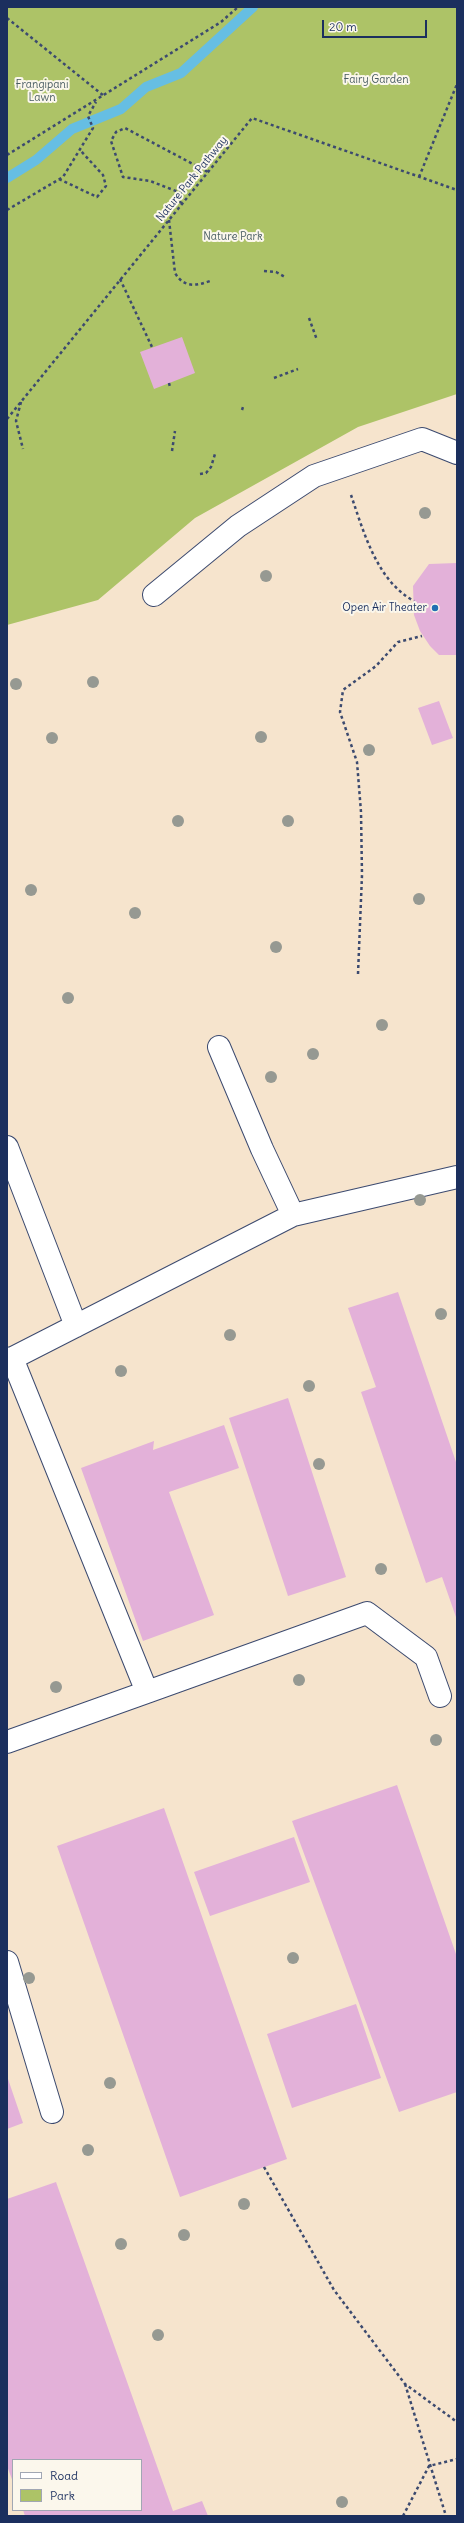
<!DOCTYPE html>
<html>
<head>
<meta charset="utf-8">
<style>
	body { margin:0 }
	#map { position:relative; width:464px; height:2523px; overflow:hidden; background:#f6e4cd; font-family:Delius,sans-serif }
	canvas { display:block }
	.frame { position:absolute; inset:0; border:8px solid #1b2f5e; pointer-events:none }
	.legend { position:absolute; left:12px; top:2459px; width:130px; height:52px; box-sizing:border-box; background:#fbf7ec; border:1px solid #a1a7b3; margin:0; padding:5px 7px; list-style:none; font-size:12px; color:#1b2f5e }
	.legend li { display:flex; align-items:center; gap:8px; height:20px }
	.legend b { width:20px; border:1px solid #a1a7b3 }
	.scale { position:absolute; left:322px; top:20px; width:105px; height:18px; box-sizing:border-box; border:2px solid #1b2f5e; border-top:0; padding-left:5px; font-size:12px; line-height:14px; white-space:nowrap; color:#1b2f5e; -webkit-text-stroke:3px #fbf7ec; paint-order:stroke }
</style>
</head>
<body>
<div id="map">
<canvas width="464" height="2523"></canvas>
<div class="frame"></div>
<ul class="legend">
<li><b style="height:5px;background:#fff"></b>Road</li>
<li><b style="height:11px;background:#adc367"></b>Park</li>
</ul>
<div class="scale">20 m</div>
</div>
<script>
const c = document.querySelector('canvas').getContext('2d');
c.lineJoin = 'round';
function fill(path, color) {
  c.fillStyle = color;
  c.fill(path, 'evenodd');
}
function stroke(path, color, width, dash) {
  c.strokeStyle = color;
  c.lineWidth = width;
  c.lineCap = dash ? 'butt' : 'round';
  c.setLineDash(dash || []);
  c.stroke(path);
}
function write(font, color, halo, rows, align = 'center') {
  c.font = font + ' Delius,sans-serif';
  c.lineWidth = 4;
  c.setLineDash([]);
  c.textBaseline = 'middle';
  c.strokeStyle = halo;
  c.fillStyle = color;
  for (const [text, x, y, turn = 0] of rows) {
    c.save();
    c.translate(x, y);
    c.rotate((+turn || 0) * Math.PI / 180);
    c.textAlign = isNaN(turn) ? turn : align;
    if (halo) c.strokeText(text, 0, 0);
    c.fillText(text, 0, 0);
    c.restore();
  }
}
const green = new Path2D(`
	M 7,7 L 457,7 L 457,394 L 358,427 L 195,518 L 98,600 L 7,625 Z`);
const stream = new Path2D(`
	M 7,178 L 36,160 L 72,129 L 121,109 L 146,87 L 181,73 L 253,7`);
const building = new Path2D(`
	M 182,337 L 195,373 L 154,389 L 140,352 Z
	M 457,563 L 457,655 L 439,655 L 430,646 L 420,631 L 414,615 L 413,586 L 429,564 Z
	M 439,701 L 453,738 L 432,745 L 418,708 Z
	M 398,1292 L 457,1465 L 457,1620 L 442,1577 L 426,1583 L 361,1392 L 376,1387 L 348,1308 Z
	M 288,1398 L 346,1577 L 288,1596 L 229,1418 Z
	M 224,1425 L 239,1468 L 169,1492 L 214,1615 L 143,1641 L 81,1468 L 154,1441 L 153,1450 Z
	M 397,1785 L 457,1957 L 457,2092 L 399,2112 L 292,1821 Z
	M 164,1808 L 287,2159 L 180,2197 L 57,1846 Z
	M 294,1837 L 310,1882 L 210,1916 L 194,1872 Z
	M 356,2004 L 381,2078 L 292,2108 L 267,2034 Z
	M 7,2076 L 23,2123 L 7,2129 Z
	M 56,2182 L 173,2511 L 202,2501 L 208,2516 L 25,2516 L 23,2510 L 141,2510 L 141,2460 L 13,2460 L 13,2482 L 7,2466 L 7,2199 Z`);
const path = new Path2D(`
	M 7,18 L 104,96
	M 7,155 L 221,22 L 238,7
	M 419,177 L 457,84
	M 59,179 L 97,197 L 106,186 L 103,175 L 80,150
	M 182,203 L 178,201 L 181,193 L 150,181 L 123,177 L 111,141 L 116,132 L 125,128 L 208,172
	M 7,210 L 63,177 L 93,128 L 88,116 L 96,102
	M 169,220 L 175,273 C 184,288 196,286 210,281
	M 264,271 L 276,272 L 285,277
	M 120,279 L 152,347
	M 309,318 L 317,340
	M 274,378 L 298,369
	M 169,383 L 170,387
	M 21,402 L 16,421 L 23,449
	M 242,410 L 243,407
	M 7,419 L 252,118 L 457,190
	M 172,451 L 175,431
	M 200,474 L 206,473 L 211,467 L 215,454
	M 351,495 C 364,533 377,581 414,601
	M 358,974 L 362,875 L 361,812 L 357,762 L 340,712 L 343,690 L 376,666 L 398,642 L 422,636
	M 264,2167 L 334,2290 L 405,2384 L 457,2422
	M 405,2384 L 446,2516
	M 403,2516 L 429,2466 L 457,2459`);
const minor = new Path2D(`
	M 154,595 L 238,526 L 314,476 L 422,439 L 457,453
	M 219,1047 L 262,1149 L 293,1215
	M 7,1147 L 76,1326
	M 7,1361 L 293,1215 L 457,1177
	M 147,1692 L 367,1613 L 426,1657 L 440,1696
	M 7,1742 L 147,1692 L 12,1358
	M 7,1962 L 52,2112`);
const trees = [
	[425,513],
	[266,576],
	[93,682],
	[16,684],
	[261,737],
	[52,738],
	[369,750],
	[178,821],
	[288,821],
	[31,890],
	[419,899],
	[135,913],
	[276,947],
	[68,998],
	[382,1025],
	[313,1054],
	[271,1077],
	[420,1200],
	[441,1314],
	[230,1335],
	[121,1371],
	[309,1386],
	[319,1464],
	[381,1569],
	[299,1680],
	[56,1687],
	[436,1740],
	[293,1958],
	[29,1978],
	[110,2083],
	[88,2150],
	[244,2204],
	[184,2235],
	[121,2244],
	[158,2335],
	[342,2502]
];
const markers = [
	[435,608,4,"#1f6fb2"]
];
const parkNames = [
	["Fairy Garden",376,80],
	["Frangipani",42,85],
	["Lawn",42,98],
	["Nature Park",233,237]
];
const streetNames = [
	["Nature Park Pathway",192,179,-51]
];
const poiNames = [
	["Open Air Theater",427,608]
];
fill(green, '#adc367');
stroke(stream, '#66bee3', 10);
fill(building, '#e3b1d9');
stroke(minor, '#3c4a6f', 24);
stroke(path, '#3c4a6f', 2.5, [3, 3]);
stroke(minor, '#fff', 22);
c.fillStyle = '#969992';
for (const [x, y] of trees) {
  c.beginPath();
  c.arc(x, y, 6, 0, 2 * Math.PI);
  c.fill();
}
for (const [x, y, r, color] of markers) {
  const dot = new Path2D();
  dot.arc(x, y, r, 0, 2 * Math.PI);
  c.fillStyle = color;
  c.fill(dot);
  stroke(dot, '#fbf7ec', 1.5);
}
write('11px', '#475b61', '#fbf7ec', parkNames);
write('11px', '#1b2f5e', '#fbf7ec', streetNames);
write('11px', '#1b2f5e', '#fbf7ec', poiNames, 'right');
</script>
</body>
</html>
